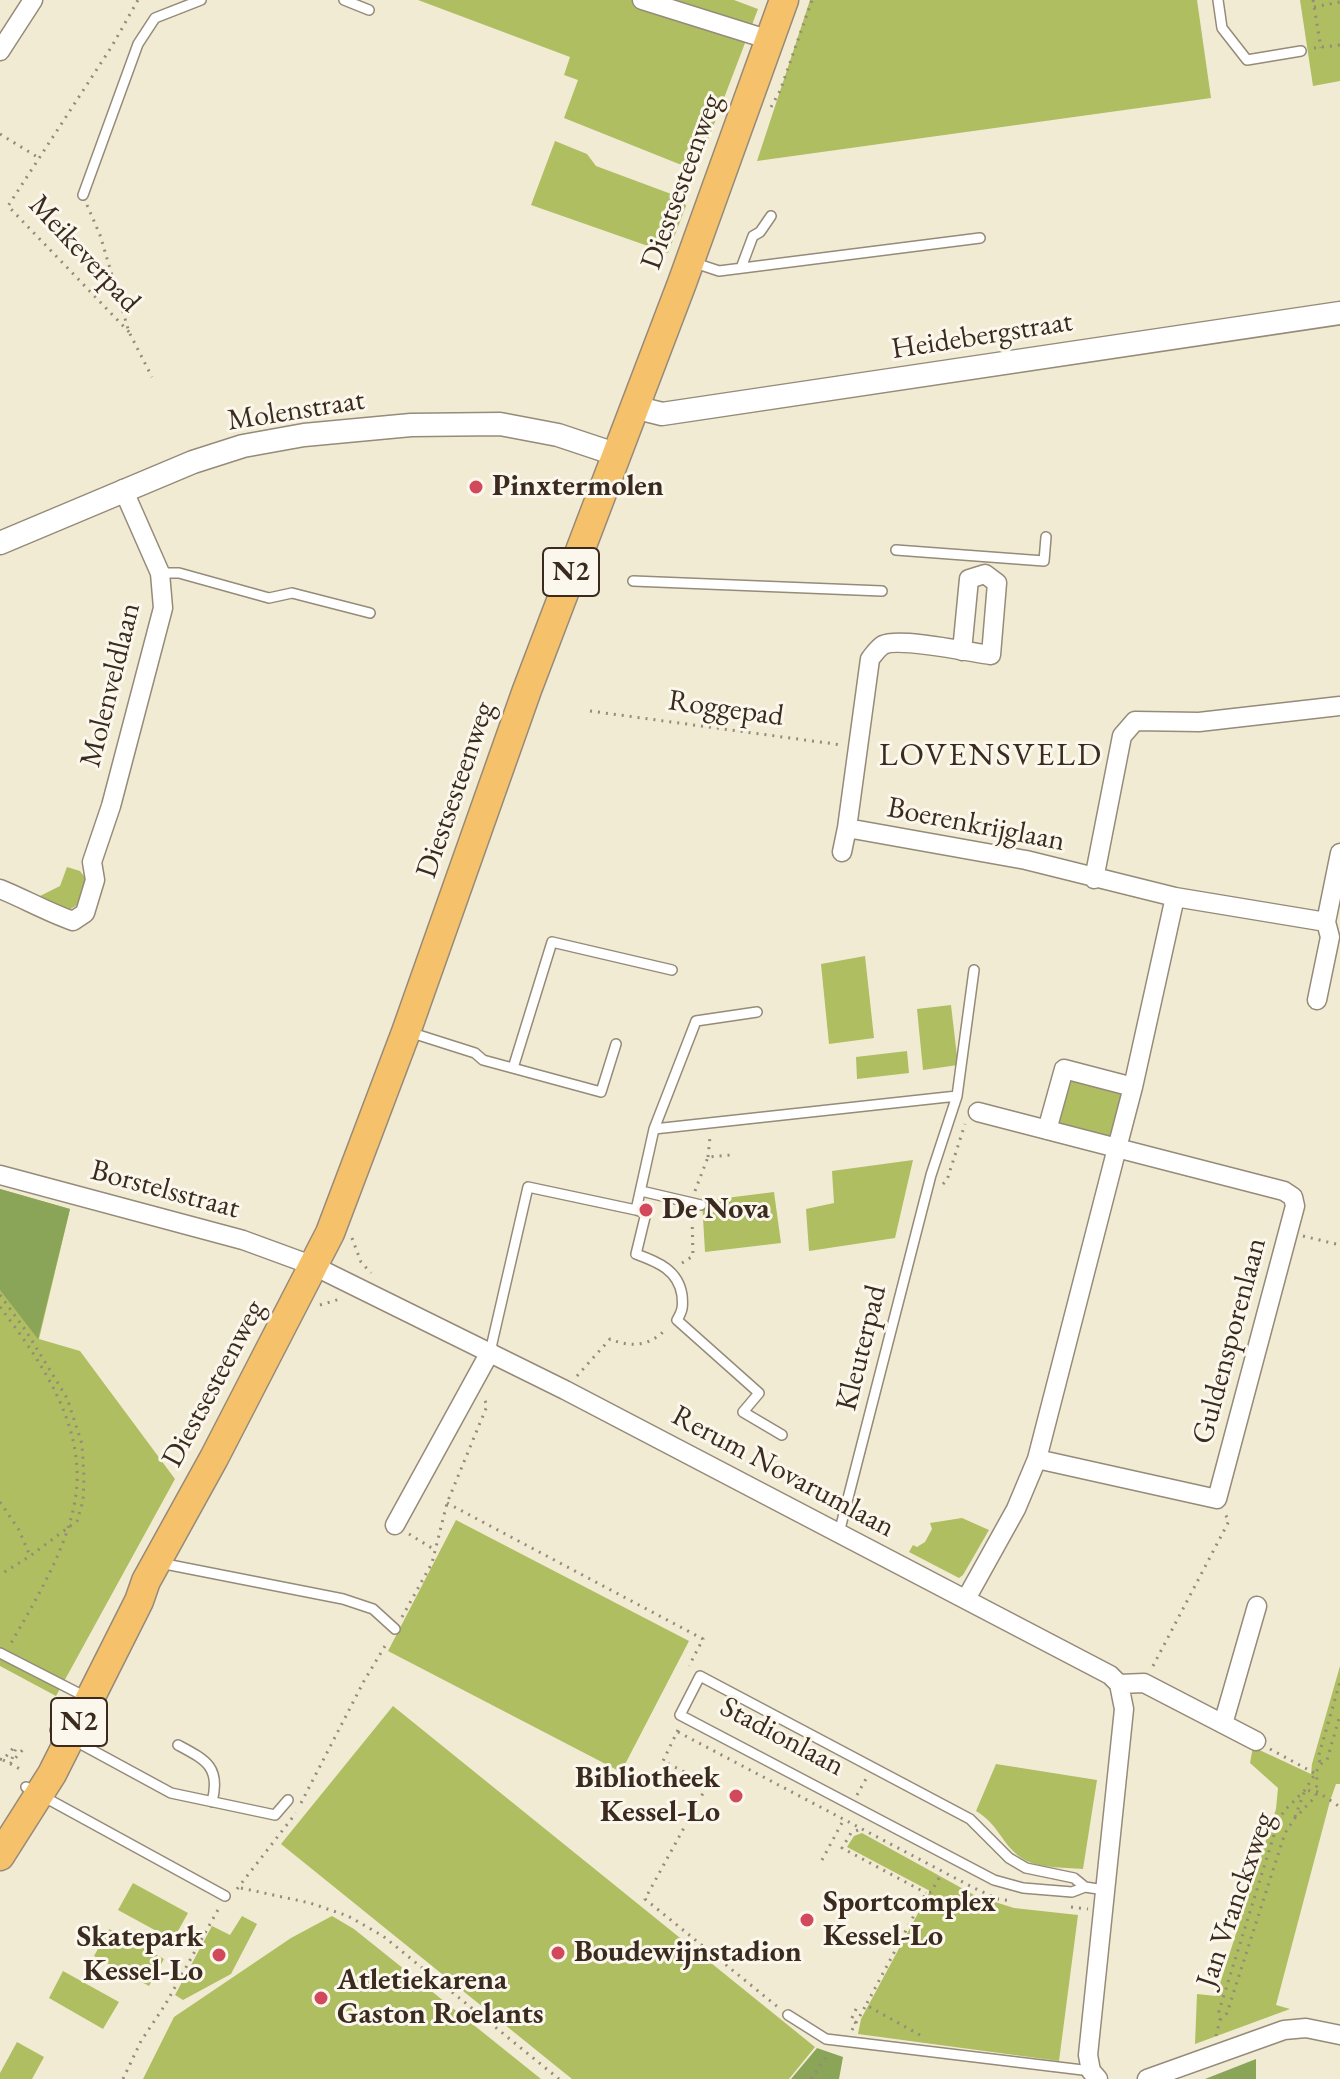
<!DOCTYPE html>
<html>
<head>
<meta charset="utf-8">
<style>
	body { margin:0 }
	canvas { display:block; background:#f1ebd4 }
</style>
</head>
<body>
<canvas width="1340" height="2079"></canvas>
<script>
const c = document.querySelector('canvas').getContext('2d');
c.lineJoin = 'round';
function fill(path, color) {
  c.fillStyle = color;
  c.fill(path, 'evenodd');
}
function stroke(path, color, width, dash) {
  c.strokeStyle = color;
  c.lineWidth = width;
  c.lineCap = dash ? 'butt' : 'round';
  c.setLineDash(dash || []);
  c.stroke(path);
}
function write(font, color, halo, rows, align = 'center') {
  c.font = font + ' "EB Garamond",serif';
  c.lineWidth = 6;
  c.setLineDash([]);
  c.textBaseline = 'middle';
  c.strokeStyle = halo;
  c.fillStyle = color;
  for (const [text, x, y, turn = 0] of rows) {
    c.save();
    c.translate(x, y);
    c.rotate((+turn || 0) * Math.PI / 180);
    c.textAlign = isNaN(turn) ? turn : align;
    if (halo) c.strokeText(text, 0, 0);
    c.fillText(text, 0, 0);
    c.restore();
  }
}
const green = new Path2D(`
	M 418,0 L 734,0 L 758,9 L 700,161 L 689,168 L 564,118 L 578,80 L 564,75 L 570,57 Z
	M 810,0 L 1197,0 L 1211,98 L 757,161 Z
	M 1300,0 L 1340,0 L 1340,81 L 1313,86 Z
	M 555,141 L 587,154 L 596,166 L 682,198 L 686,206 L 668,253 L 531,205 Z
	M 67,867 L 80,871 L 87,880 L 79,904 L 69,910 L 43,901 L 40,896 L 60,886 Z
	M 865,956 L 874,1038 L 829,1044 L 821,964 Z
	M 951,1005 L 958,1065 L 923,1070 L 917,1009 Z
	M 907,1051 L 909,1073 L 857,1079 L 856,1057 Z
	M 1064,1069 L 1133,1087 L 1117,1148 L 1047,1130 Z
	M 913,1160 L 895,1238 L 809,1251 L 806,1209 L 834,1203 L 832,1171 Z
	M 0,1189 L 70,1209 L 39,1339 L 80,1351 L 175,1479 L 56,1696 L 0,1666 Z
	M 774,1192 L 781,1243 L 705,1252 L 702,1201 Z
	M 962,1518 L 989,1530 L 963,1575 L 959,1578 L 909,1552 L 913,1545 L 917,1547 L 925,1542 L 932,1529 L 930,1523 Z
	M 456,1520 L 689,1641 L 621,1772 L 388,1651 Z
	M 1340,1666 L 1340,1784 L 1336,1784 L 1330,1801 L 1276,2005 L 1290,2009 L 1195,2044 L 1197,1994 L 1216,1996 L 1276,1809 L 1278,1788 L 1250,1763 L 1253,1747 L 1311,1774 L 1312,1764 Z
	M 393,1706 L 815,2047 L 789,2079 L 572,2079 L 281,1844 Z
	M 996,1764 L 1097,1780 L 1083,1869 C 1063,1867 1037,1869 1020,1857 C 1002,1844 998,1824 976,1811 Z
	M 862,1833 L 976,1896 L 1014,1908 L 1078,1915 L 1059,2061 L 858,2034 L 861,2019 L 930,1891 L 847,1847 L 854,1836 Z
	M 133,1883 L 188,1913 L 173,1940 L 118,1910 Z
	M 242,1916 L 257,1924 L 231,1974 L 183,2000 L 175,1995 L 212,1926 L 230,1935 Z
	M 332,1916 L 354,1929 L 541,2079 L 143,2079 L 174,2017 L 291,1938 Z
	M 109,1929 L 164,1959 L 149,1986 L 94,1956 Z
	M 63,1971 L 119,2002 L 103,2029 L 49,1998 Z
	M 17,2042 L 44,2057 L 32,2079 L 0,2079 L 0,2073 Z`);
const forest = new Path2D(`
	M 0,1189 L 70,1209 L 38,1339 L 0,1290 Z
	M 817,2048 L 843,2057 L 839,2079 L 791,2079 Z
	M 1256,2059 L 1256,2079 L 1205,2079 Z`);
const path = new Path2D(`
	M 1313,0 L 1321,48
	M 1314,7 L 1340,2
	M 1314,48 L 1340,45
	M 771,107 L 780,91 L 812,0
	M 0,134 L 39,158
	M 87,205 L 100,235 L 129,332 L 152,377
	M 129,332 L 8,206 L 112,46 L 138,0
	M 590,711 L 842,745
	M 708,1157 L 710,1137
	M 943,1184 L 947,1180 L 965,1124
	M 695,1191 L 708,1157 L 731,1155
	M 1303,1236 L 1340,1245
	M 352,1238 L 361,1262 L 371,1273
	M 682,1263 L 693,1256 L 692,1217
	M 0,1295 L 26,1331 L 67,1398 L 82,1444 L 84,1479 L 83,1501 L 77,1521 L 30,1556 L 0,1575
	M 320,1305 L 340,1299
	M 0,1307 C 40,1360 85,1424 76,1494 C 70,1544 35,1601 10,1645
	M 577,1376 L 610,1339 C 631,1348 650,1346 666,1329
	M 0,1502 L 19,1530 L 30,1556
	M 447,1503 L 703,1639 L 689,1666
	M 409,1534 L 435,1550
	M 402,1617 L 432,1563 L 447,1503 L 487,1406 L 484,1398
	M 1153,1666 L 1229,1521 L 1225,1514
	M 678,1730 L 663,1761 L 708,1784 L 645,1899 L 779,2008
	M 678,1732 L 974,1888 L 998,1899 L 1012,1901
	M 1270,1749 L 1316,1774
	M 0,1759 L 3,1760 L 14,1747 L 16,1748 L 10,1764 L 26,1746
	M 3,1760 L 20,1769
	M 1320,1762 L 1318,1758 L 1340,1682
	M 857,1795 L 867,1777
	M 301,1803 L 364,1681 L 388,1641
	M 1295,1817 L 1305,1790 L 1318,1792 L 1340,1807
	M 858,1830 L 851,1833 L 842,1848 L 926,1893
	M 822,1860 L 844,1819
	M 241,1888 L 310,1903 L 348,1916 L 383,1936 L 559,2079
	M 237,1889 L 296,1813
	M 1071,1907 L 1088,1909
	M 1220,2020 L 1227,2013 L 1285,1833 L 1295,1818 L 1316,1796 L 1317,1776
	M 856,2023 L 851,2020 L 857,2007
	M 852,2030 L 866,2005
	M 920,2035 L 866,2005 L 926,1893 L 931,1892 L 942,1873
	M 1216,2036 L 1220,2020 L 1219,2011 L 1278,1822 L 1284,1811 L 1305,1790 L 1321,1764 L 1327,1760 L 1340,1715
	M 123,2079 L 141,2041 L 165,2005 L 219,1908
	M 811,2079 L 828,2054`);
const service = new Path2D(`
	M 344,0 L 369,10
	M 1218,0 L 1222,28 L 1247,60 L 1301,51
	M 83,195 L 138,44 L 155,18 L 201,0
	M 692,262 L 719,271 L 980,238
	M 741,268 L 753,236 L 760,232 L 771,216
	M 896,550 L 1044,561 L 1046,537
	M 160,573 L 179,573 L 269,598 L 292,593 L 370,613
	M 633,581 L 882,591
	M 409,1032 L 475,1053 L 483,1060 L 601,1092 L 616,1044
	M 513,1068 L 552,942 L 672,970
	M 654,1129 L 957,1096
	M 641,1191 L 701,1205
	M 636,1210 L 646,1213 L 636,1254 C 658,1262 678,1270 682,1295 C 683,1306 683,1310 677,1320 L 759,1393 L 743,1412 L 782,1435
	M 490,1352 L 528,1187 L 636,1210 L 654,1129 L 696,1021 L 757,1012
	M 839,1533 L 931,1175 L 957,1096 L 974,970
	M 160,1563 L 343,1599 L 373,1609 L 395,1629
	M 0,1653 L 88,1698
	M 55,1730 L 171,1793 L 275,1815 L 288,1800
	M 178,1745 C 206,1760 221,1767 212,1802
	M 26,1787 L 225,1896
	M 1085,1887 L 1074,1878 L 1026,1868 L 1009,1858 L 970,1819 L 700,1676 L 680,1715 L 994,1880 L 1023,1888 L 1072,1892 L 1085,1887 L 1105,1890
	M 788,2015 L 826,2039 L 1091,2071`);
const minor = new Path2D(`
	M 642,0 L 770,40
	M 0,51 L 33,0
	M 962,651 L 969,579 L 985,574 L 997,583 L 991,655 C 969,652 899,637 883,645 C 878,648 874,654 870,659 L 847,828 L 1026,860 L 1175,897 L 1326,922 L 1340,853
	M 842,852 L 847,828
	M 1094,879 L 1122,736 L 1135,721 L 1199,722 L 1340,706
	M 0,889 C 25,899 47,912 73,921 L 85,913 L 95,880 L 92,862 L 111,806 L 163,608 L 160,573 L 123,489
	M 1317,1000 L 1330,937 L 1326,922
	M 978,1112 L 1117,1148 L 1037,1459
	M 1047,1130 L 1064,1069 L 1133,1087
	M 0,1175 L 243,1240 L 314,1266 L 565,1390 L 1110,1675 L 1119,1684 L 1144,1683 L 1256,1741
	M 395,1525 L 490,1352
	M 966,1599 L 1016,1509 L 1037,1459 L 1217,1499 L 1295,1206 L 1293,1197 L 1284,1191 L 1117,1148 L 1133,1087 L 1175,897
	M 1223,1724 L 1257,1606
	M 1098,2079 L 1091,2071 L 1088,2055 L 1124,1709 L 1119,1684
	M 1147,2079 L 1284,2030 L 1306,2028 L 1340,2035`);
const tertiary = new Path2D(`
	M 634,407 L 662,414 L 1340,313
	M 0,543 L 193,462 L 243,446 L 304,435 L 411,425 L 500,424 L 558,435 L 615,454`);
const primary = new Path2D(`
	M 0,1856 L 52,1774 L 139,1601 L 146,1581 L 214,1458 L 330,1233 L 406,1032 L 527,690 L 682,283 L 784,0`);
const markers = [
	[476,487,8,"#d1495b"],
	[646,1210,8,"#d1495b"],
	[736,1796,8,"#d1495b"],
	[807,1920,8,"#d1495b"],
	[558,1953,8,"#d1495b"],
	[219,1955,8,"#d1495b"],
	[321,1998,8,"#d1495b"]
];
const shields = [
	[571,572,56],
	[79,1722,56]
];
const shieldNames = [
	["N2",571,572],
	["N2",79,1722]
];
const streetNames = [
	["Diestsesteenweg",682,182,-70],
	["Meikeverpad",84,254,47],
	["Heidebergstraat",982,336,-9],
	["Molenstraat",296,411,-9],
	["Molenveldlaan",111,685,-76],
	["Roggepad",726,709,8],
	["Diestsesteenweg",456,790,-71],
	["Boerenkrijglaan",976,825,11],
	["Borstelsstraat",165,1190,15],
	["Guldensporenlaan",1230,1341,-75],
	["Kleuterpad",862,1348,-76],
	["Diestsesteenweg",214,1384,-62],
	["Rerum Novarumlaan",783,1472,28],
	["Stadionlaan",782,1737,28],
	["Jan Vranckxweg",1236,1900,-71]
];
const poiNames = [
	["Pinxtermolen",492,487],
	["De Nova",662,1210],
	["Bibliotheek",720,1779,"right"],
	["Kessel-Lo",720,1813,"right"],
	["Sportcomplex",823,1903],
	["Kessel-Lo",823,1937],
	["Skatepark",203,1938,"right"],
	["Kessel-Lo",203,1972,"right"],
	["Boudewijnstadion",574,1953],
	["Atletiekarena",337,1981],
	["Gaston Roelants",337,2015]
];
const neighbourhoodNames = [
	["LOVENSVELD",991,756]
];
fill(green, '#aebe61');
fill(forest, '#8aa557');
stroke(service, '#968a79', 12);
stroke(minor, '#968a79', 21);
stroke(tertiary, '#968a79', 25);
stroke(primary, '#968a79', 31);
stroke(path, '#968a79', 3, [2, 6]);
stroke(service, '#fff', 9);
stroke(minor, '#fff', 18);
stroke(tertiary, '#fff', 22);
stroke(primary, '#f5c16b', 28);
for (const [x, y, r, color] of markers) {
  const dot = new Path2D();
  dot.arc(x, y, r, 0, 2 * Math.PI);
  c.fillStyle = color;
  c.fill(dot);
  stroke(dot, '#fbf7ec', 3);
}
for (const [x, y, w] of shields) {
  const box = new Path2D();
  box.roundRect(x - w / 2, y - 24, w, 48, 6);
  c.fillStyle = '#fbf7ec';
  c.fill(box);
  stroke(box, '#3b2a1e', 2);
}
write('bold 28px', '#3b2a1e', null, shieldNames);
write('30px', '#3b2a1e', '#fbf7ec', streetNames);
write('bold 30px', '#3b2a1e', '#fbf7ec', poiNames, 'left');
c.letterSpacing = '2px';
write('32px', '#3b2a1e', '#fbf7ec', neighbourhoodNames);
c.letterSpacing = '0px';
</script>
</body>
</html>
